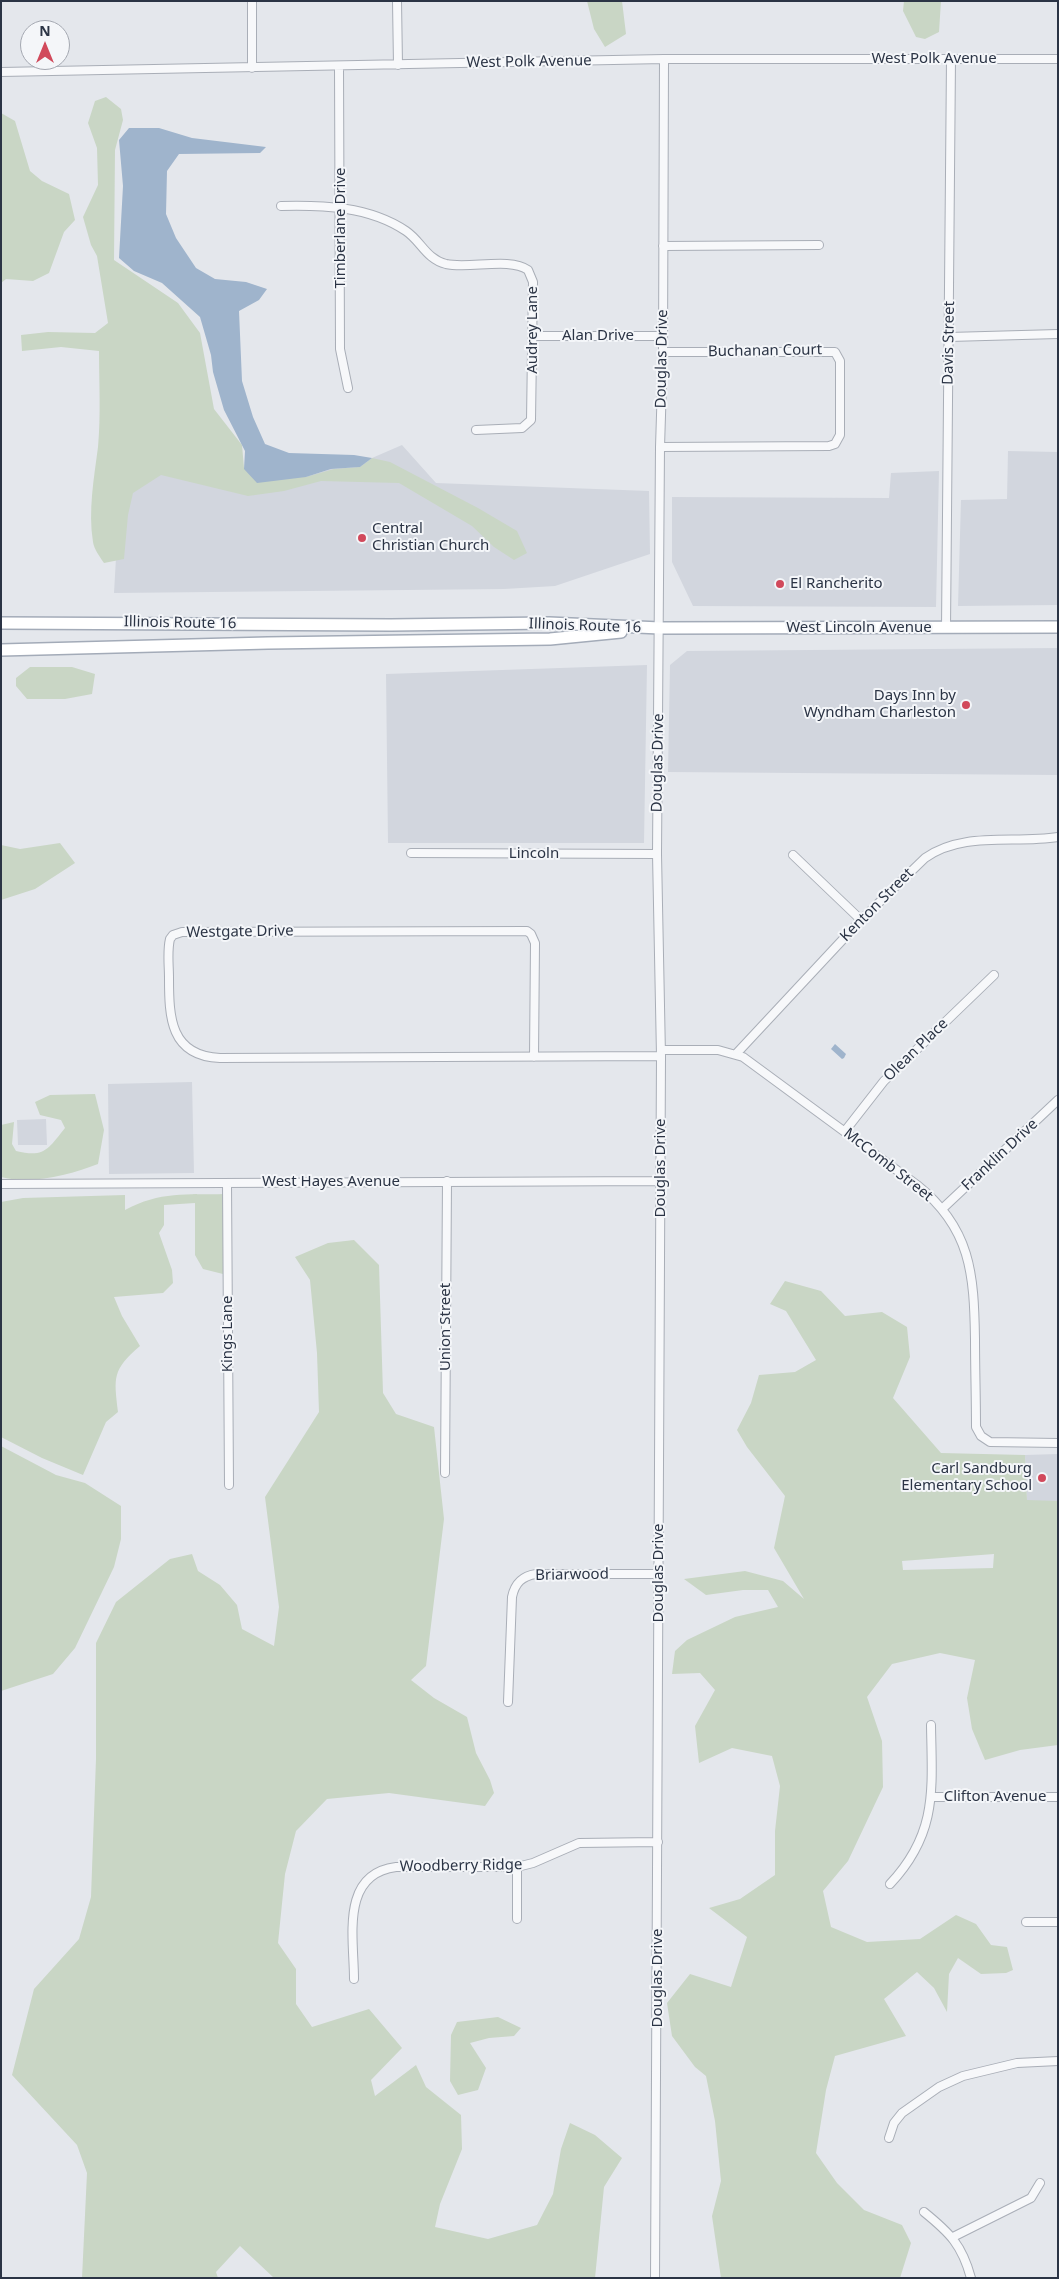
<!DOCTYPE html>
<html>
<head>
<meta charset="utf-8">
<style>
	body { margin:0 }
	#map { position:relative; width:1059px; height:2279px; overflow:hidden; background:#e4e7ec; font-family:"Noto Sans",sans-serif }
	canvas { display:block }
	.frame { position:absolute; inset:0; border:2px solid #2b3445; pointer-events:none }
	.north { position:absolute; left:20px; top:20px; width:50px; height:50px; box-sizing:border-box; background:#f4f6f9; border:1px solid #a4a8b1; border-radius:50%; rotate:0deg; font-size:14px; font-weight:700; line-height:20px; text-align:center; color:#2b3445 }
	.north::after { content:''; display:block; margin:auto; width:18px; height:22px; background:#d1495b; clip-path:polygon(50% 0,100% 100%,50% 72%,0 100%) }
</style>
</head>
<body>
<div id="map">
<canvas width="1059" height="2279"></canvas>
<div class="frame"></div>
<div class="north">N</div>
</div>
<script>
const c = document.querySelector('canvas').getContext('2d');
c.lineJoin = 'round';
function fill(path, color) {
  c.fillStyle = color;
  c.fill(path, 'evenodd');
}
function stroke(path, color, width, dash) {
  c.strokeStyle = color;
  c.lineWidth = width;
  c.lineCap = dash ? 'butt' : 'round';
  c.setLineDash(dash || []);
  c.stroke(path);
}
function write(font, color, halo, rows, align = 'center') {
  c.font = font + ' "Noto Sans",sans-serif';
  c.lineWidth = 4;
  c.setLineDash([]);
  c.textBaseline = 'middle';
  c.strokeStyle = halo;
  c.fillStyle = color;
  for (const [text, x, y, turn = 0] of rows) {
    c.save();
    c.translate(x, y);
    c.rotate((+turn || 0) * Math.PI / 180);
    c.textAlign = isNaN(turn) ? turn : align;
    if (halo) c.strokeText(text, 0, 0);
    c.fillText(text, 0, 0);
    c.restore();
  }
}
const built = new Path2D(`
	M 402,445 L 436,483 L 649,491 L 650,554 L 555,586 L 504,589 L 114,593 L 121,470 L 306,477 L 331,469 L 360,467 L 372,458 Z
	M 1008,451 L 1058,452 L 1058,605 L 958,606 L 961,500 L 1007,499 Z
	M 939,471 L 936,607 L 693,606 L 672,562 L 672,497 L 889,498 L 891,473 Z
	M 1058,648 L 1058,775 L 668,772 L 670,665 L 687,651 Z
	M 647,665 L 644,843 L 388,843 L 386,674 Z
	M 192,1082 L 194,1173 L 109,1174 L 108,1084 Z
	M 46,1119 L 47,1145 L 18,1145 L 17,1120 Z
	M 1058,1454 L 1058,1501 L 1027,1501 L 1025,1455 Z`);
const green = new Path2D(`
	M 587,1 L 622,1 L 626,34 L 605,47 L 594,29 Z
	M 904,1 L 941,1 L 939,32 L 925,39 L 916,37 L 903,11 Z
	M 106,97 L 121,109 L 123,120 L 115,150 L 114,260 L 178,303 L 200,333 L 214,409 L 242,445 L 244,468 L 306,477 L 334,469 L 360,467 L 372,458 L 390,462 L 478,508 L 517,531 L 527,553 L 514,560 L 494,547 L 472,526 L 399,483 L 321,481 L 284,491 L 248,496 L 161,475 L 133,493 L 128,515 L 124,559 L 104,563 C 100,557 94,549 93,542 C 88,511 94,478 98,447 C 101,415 99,383 99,351 L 61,347 L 22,351 L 21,335 L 48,332 L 95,333 L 108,323 L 97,256 L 91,245 L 83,217 L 98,185 L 97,148 L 88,123 L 95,101 Z
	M 1,113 L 15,121 L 30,171 L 42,181 L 69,194 L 75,220 L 64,232 L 49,273 L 33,281 L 6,279 L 1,283 Z
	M 30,667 L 72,667 L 95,674 L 92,694 L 65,699 L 27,699 L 16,686 L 16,678 Z
	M 60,843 L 75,863 L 35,889 L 1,900 L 1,845 L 20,849 Z
	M 95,1094 L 104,1130 L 98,1164 C 69,1175 32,1185 1,1177 L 1,1125 L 14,1122 L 12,1144 L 16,1151 C 45,1158 48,1149 65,1128 L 61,1120 L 40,1115 L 35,1102 L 50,1095 Z
	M 225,1194 L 223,1274 L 203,1269 L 195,1255 L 195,1203 L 164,1205 L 164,1225 L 159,1233 L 172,1270 L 173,1283 L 163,1293 L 114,1297 L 122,1316 L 140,1346 C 112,1370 114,1377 118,1412 L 106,1422 L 83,1475 L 42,1458 L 1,1437 L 1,1202 L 23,1198 L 125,1195 L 125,1210 C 160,1191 187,1195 225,1194 Z
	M 354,1240 L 379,1265 L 383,1393 L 396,1414 L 434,1427 L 444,1519 L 426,1666 L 411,1680 L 434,1698 L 467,1717 L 476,1753 L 490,1780 L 494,1793 L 485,1806 L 389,1793 L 327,1799 L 296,1831 L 285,1874 L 278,1943 L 296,1969 L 296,2004 L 312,2027 L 369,2009 L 402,2048 L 371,2080 L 375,2096 L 416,2065 L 426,2087 L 461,2115 L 462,2149 L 440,2204 L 435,2227 L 488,2239 L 537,2225 L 553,2194 L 561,2149 L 570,2123 L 595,2135 L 622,2158 L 604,2187 L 595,2278 L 274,2278 L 240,2246 L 216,2272 L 218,2278 L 82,2278 L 87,2173 L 77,2145 L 12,2075 L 34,1989 L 79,1939 L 91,1897 L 96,1759 L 96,1643 L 116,1602 L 170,1559 L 192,1554 L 198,1571 L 220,1585 L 237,1605 L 242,1629 L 274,1646 L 279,1607 L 265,1497 L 319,1412 L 317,1353 L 310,1280 L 295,1257 L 328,1243 Z
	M 785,1281 L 821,1291 L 845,1316 L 882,1312 L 907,1327 L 910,1357 L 893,1398 L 941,1453 L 1025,1455 L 1027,1500 L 1058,1501 L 1058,1745 L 1020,1750 L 985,1760 L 972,1729 L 967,1698 L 975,1660 L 940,1653 L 892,1664 L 867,1697 L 882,1741 L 883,1787 L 848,1861 L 823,1891 L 831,1927 L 867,1942 L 920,1939 L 956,1915 L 976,1924 L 991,1945 L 1007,1947 L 1013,1970 L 1006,1973 L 981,1974 L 958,1958 L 949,1974 L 947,2012 L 934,1988 L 917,1972 L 884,1999 L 906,2036 L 835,2056 L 826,2090 L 816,2153 L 837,2183 L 864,2210 L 902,2225 L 911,2243 L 900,2278 L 721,2278 L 712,2216 L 721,2181 L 715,2121 L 706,2076 L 695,2067 L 672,2036 L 667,2003 L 690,1974 L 731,1987 L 747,1937 L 709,1908 L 740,1899 L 775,1875 L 775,1831 L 780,1786 L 772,1756 L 732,1748 L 699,1763 L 695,1726 L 715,1690 L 700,1673 L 672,1674 L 675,1651 L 687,1640 L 735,1617 L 778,1607 L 768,1590 L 743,1590 L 706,1595 L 684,1579 L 745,1571 L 783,1581 L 804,1599 L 774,1548 L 785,1496 L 747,1447 L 737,1430 L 751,1403 L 759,1375 L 795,1372 L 816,1360 L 786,1311 L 770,1304 ZM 994,1554 L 993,1568 L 903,1570 L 902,1561 Z
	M 1,1446 L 56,1475 L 85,1483 L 121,1506 L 121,1539 L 114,1567 L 75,1648 L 53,1674 L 1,1691 Z
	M 498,2017 L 521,2028 L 514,2036 L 489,2038 L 470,2043 L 486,2068 L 478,2090 L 458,2095 L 450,2081 L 451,2035 L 457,2022 Z`);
const water = new Path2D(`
	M 129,128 L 159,128 L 192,138 L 266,147 L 260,153 L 179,154 L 167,171 L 166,214 L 176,238 L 196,268 L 215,279 L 246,282 L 267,289 L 259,300 L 239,311 L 242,381 L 253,417 L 265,444 L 289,453 L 354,455 L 372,458 L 360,467 L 331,469 L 306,477 L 257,483 L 244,469 L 245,451 L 224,410 L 213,372 L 211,355 L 200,317 L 162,283 L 134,271 L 119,258 L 123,186 L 119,140 Z
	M 835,1044 L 846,1054 L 844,1058 L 842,1059 L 831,1049 Z`);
const minor = new Path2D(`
	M 397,1 L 398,65
	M 339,66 L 340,349 L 348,388
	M 252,68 L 252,1
	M 1,72 L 664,59 L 1058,59
	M 281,206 C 322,205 369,206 406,231 C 421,241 426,259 446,264 C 469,269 510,257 528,270 L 533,282 L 531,420 L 522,428 L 476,430
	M 663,246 L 819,245
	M 533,336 L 663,336
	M 949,337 L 1058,334
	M 660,447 L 829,446 L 835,444 L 840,435 L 840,361 L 835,352 L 663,352
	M 946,628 L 951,59
	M 411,853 L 657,854
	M 793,855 L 861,920
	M 661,1050 L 718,1050 L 743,1057 L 917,1185 C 971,1228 974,1274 975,1339 C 975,1368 976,1398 976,1427 L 981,1436 L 990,1442 L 1058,1443
	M 736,1054 L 861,920 L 925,858 C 963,831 1013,844 1058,837
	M 534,1057 L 535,943 L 531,934 L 527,931 L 182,932 L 173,935 L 170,939 C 167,951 169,965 169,978 C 169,1017 170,1056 220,1058 L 661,1056
	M 845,1131 L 884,1081 L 994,975
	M 227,1183 L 229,1485
	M 1,1184 L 661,1181
	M 942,1209 L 1058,1100
	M 445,1473 L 447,1181
	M 508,1702 L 512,1597 C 515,1583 522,1576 536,1574 L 659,1574
	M 932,1797 L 1058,1797
	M 517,1867 L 517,1919
	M 890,1884 C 938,1833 932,1789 931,1725
	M 1026,1922 L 1058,1922
	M 354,1979 C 354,1938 340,1874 396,1867 L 517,1867 L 533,1863 L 579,1843 L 658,1842
	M 889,2138 L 894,2123 L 902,2113 L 939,2087 L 963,2076 L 1017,2063 L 1058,2061
	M 924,2212 C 950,2233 962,2245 971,2278
	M 953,2237 L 1031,2198 L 1040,2183
	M 655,2278 L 661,1056 L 657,854 L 660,447 L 663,352 L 664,59`);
const primary = new Path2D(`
	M 1,623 L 391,625 L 549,623 L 660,628 L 1058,627
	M 1,650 L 268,643 L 550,639 L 621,632`);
const markers = [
	[362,538,5,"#d1495b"],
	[780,584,5,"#d1495b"],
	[966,705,5,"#d1495b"],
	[1042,1478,5,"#d1495b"]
];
const streetNames = [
	["West Polk Avenue",934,59],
	["West Polk Avenue",529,62,-1],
	["Timberlane Drive",341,228,-90],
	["Audrey Lane",533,330,-90],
	["Alan Drive",598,336],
	["Davis Street",949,343,-89],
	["Buchanan Court",765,351,-1],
	["Douglas Drive",662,359,-89],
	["Illinois Route 16",180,623,1],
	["Illinois Route 16",585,626,2],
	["West Lincoln Avenue",859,628],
	["Douglas Drive",658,763,-89],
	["Lincoln",534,854],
	["Kenton Street",877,905,-45],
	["Westgate Drive",240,932,-1],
	["Olean Place",916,1050,-44],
	["Franklin Drive",1000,1155,-43],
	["McComb Street",888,1165,38],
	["Douglas Drive",661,1168,-90],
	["West Hayes Avenue",331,1182],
	["Union Street",446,1327,-90],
	["Kings Lane",228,1334,-90],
	["Douglas Drive",659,1573,-90],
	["Briarwood",572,1575,-1],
	["Clifton Avenue",995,1797],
	["Woodberry Ridge",461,1866,-1],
	["Douglas Drive",658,1978,-90]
];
const poiNames = [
	["Central",372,529],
	["Christian Church",372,546],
	["El Rancherito",790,584],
	["Days Inn by",956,696,"right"],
	["Wyndham Charleston",956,713,"right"],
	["Carl Sandburg",1032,1469,"right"],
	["Elementary School",1032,1486,"right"]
];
fill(built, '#d2d6de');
fill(green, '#c9d6c5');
fill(water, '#9fb4cc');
stroke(minor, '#a9aeb7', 10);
stroke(primary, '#a3abb8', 14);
stroke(minor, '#f7f8fa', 8);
stroke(primary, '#fff', 11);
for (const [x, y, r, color] of markers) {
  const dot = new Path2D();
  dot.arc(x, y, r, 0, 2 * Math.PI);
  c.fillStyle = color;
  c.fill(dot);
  stroke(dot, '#f4f6f9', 2);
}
write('15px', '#2b3445', '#f4f6f9', streetNames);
write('15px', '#2b3445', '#f4f6f9', poiNames, 'left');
</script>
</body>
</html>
